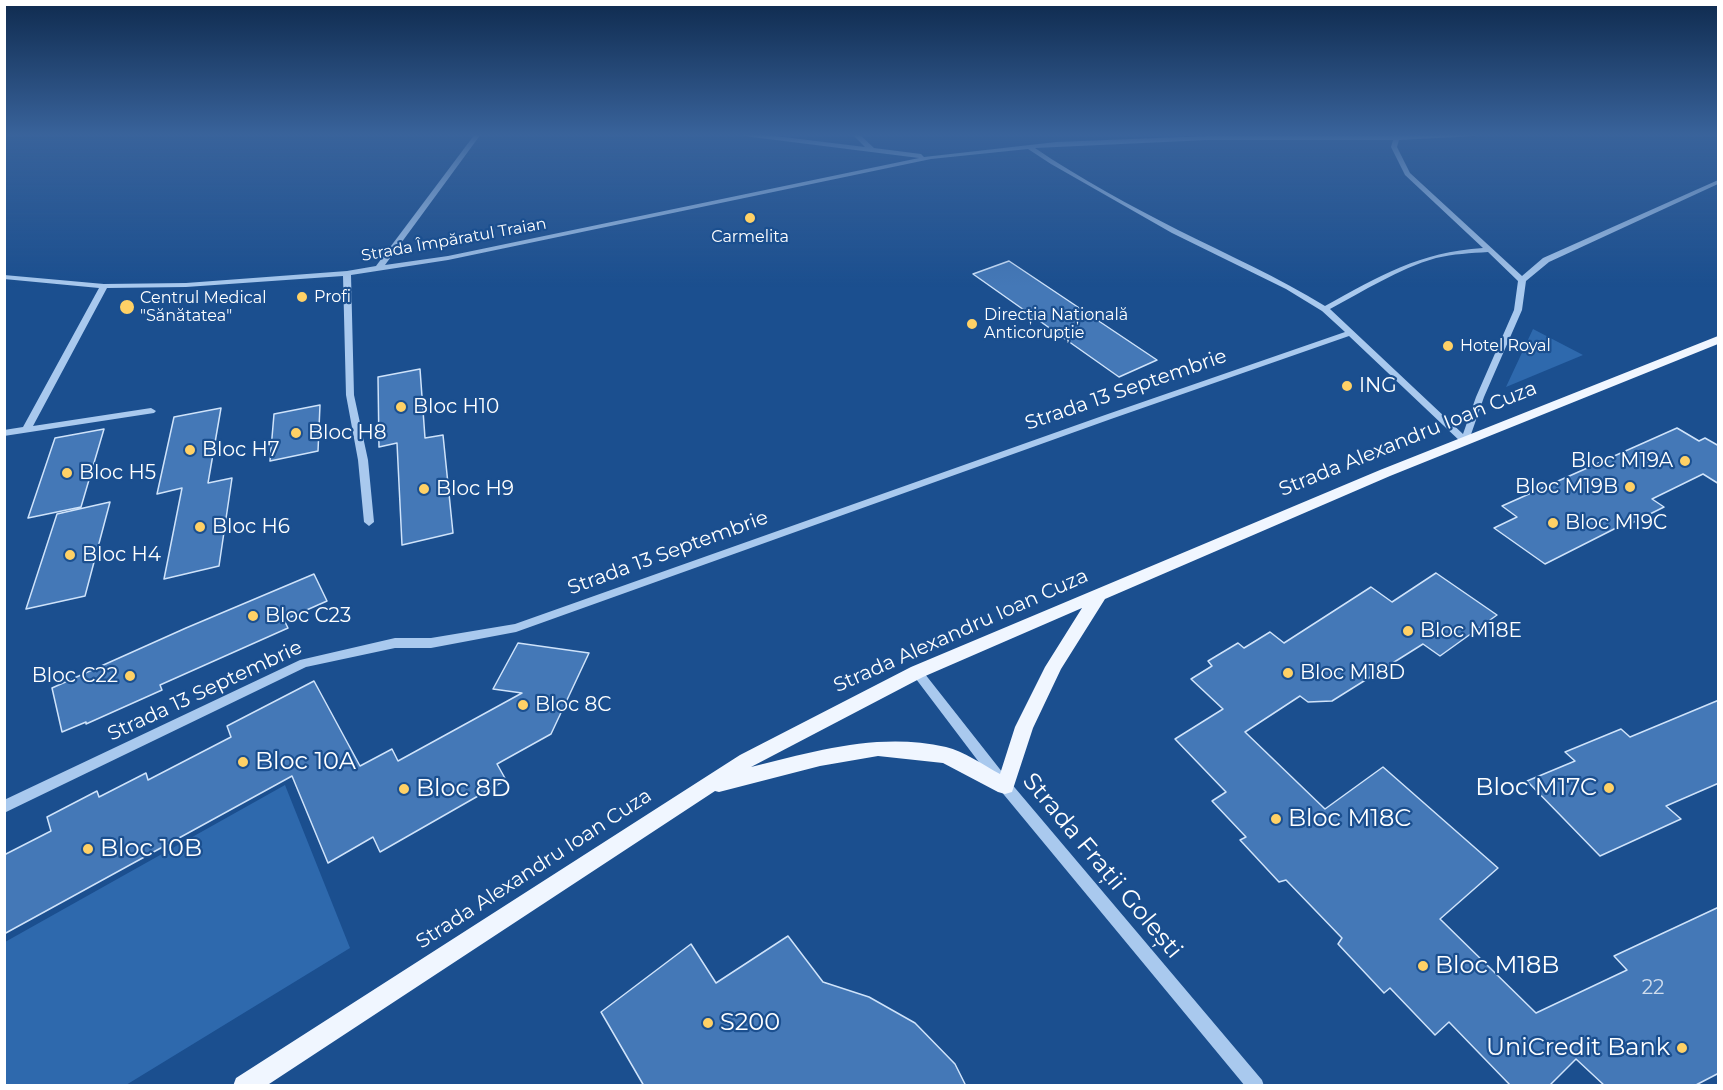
<!DOCTYPE html>
<html>
<head>
<meta charset="utf-8">
<style>
	body { margin:0 }
	#map { position:relative; width:1723px; height:1090px; overflow:hidden; background:#1b4f8f; font-family:Montserrat,sans-serif }
	canvas { display:block }
	.frame { position:absolute; inset:0; border:6px solid #fff; pointer-events:none }
</style>
</head>
<body>
<div id="map">
<canvas width="1723" height="1090"></canvas>
<div class="frame"></div>
</div>
<script>
const c = document.querySelector('canvas').getContext('2d');
c.lineJoin = 'round';
function fill(path, color) {
  c.fillStyle = color;
  c.fill(path, 'evenodd');
}
function stroke(path, color, width, dash) {
  c.strokeStyle = color;
  c.lineWidth = width;
  c.lineCap = dash ? 'butt' : 'round';
  c.setLineDash(dash || []);
  c.stroke(path);
}
function write(font, color, halo, rows, align = 'center') {
  c.font = font + ' Montserrat,sans-serif';
  c.lineWidth = 4.5;
  c.setLineDash([]);
  c.textBaseline = 'middle';
  c.strokeStyle = halo;
  c.fillStyle = color;
  for (const [text, x, y, turn = 0] of rows) {
    c.save();
    c.translate(x, y);
    c.rotate((+turn || 0) * Math.PI / 180);
    c.textAlign = isNaN(turn) ? turn : align;
    if (halo) c.strokeText(text, 0, 0);
    c.fillText(text, 0, 0);
    c.restore();
  }
}
const green = new Path2D(`
	M 1533,329 L 1583,355 L 1506,387 Z
	M 285,785 L 350,948 L 126,1085 L 5,1085 L 5,942 Z`);
const building = new Path2D(`
	M 1009,261 L 1157,360 L 1119,377 L 973,274 Z
	M 420,369 L 425,438 L 443,435 L 453,533 L 402,545 L 397,443 L 379,447 L 378,377 Z
	M 320,405 L 318,451 L 270,461 L 274,414 Z
	M 221,408 L 208,483 L 232,478 L 219,566 L 164,579 L 182,488 L 157,494 L 174,417 Z
	M 1677,428 L 1699,441 L 1705,438 L 1719,446 L 1719,484 L 1703,474 L 1652,499 L 1664,507 L 1626,526 L 1624,524 L 1545,564 L 1494,528 L 1517,517 L 1502,506 Z
	M 104,429 L 81,507 L 28,518 L 55,438 Z
	M 110,502 L 85,596 L 26,609 L 57,514 Z
	M 1436,573 L 1497,615 L 1440,656 L 1423,644 L 1332,701 L 1308,702 L 1300,696 L 1245,732 L 1325,809 L 1383,767 L 1498,868 L 1440,919 L 1536,1013 L 1627,970 L 1614,956 L 1719,907 L 1719,1073 L 1694,1086 L 1605,1086 L 1576,1059 L 1549,1086 L 1511,1086 L 1449,1022 L 1435,1035 L 1390,988 L 1384,993 L 1338,944 L 1342,938 L 1286,880 L 1279,882 L 1240,840 L 1246,837 L 1212,801 L 1226,792 L 1175,739 L 1223,709 L 1191,679 L 1212,666 L 1208,661 L 1238,643 L 1244,648 L 1270,632 L 1284,643 L 1371,587 L 1392,602 Z
	M 314,574 L 327,601 L 284,620 L 288,628 L 160,685 L 162,690 L 86,724 L 86,722 L 62,732 L 52,688 L 186,628 Z
	M 518,643 L 589,653 L 551,734 L 497,764 L 506,780 L 380,852 L 373,837 L 328,863 L 292,776 L 4,934 L 4,855 L 51,831 L 47,817 L 97,791 L 99,797 L 146,773 L 148,780 L 231,737 L 227,726 L 314,681 L 360,766 L 392,749 L 398,761 L 522,693 L 493,689 Z
	M 1719,700 L 1719,783 L 1666,806 L 1681,819 L 1600,856 L 1527,781 L 1575,761 L 1565,752 L 1621,729 L 1630,737 Z
	M 788,936 L 823,982 L 869,997 L 915,1023 L 955,1064 L 966,1086 L 644,1086 L 601,1012 L 691,944 L 716,983 Z`);
const minor = new Path2D(`
	M 475,134 L 481,134 L 385,265 L 448,256 L 919,158 L 744,136 L 741,134 L 759,134 L 865,147 L 852,134 L 859,134 L 874,148 L 921,154 L 924,157 L 1056,142 L 1208,136 L 1393,136 L 1394,134 L 1400,134 L 1400,136 L 1479,134 L 1476,136 L 1399,140 L 1397,147 L 1410,173 L 1522,276 L 1543,258 L 1716,181 L 1718,180 L 1718,184 L 1549,262 L 1526,281 L 1522,310 L 1484,397 L 1468,443 L 1462,443 L 1349,336 L 1111,419 L 516,632 L 431,648 L 395,648 L 306,667 L 4,813 L 4,800 L 300,660 L 395,638 L 431,638 L 515,624 L 1105,415 L 1345,332 L 1322,311 L 1286,289 L 1172,233 L 1051,164 L 1028,149 L 931,159 L 448,260 L 351,275 L 354,395 L 368,460 L 374,522 L 369,526 L 364,522 L 358,460 L 346,395 L 343,276 L 186,287 L 107,288 L 33,426 L 151,408 L 156,411 L 154,413 L 4,436 L 4,430 L 23,427 L 99,288 L 4,279 L 4,275 L 104,284 L 186,283 L 347,271 L 376,266 ZM 1208,140 L 1393,140 L 1391,147 L 1405,175 L 1483,248 C 1419,252 1380,276 1325,306 C 1278,277 1228,255 1178,230 C 1131,206 1079,178 1035,148 ZM 1488,252 L 1518,281 L 1514,310 L 1476,397 L 1463,434 L 1330,309 C 1364,291 1398,269 1436,258 C 1453,254 1471,253 1488,252 Z
	M 917,667 L 921,669 L 1010,782 L 1262,1080 L 1264,1086 L 1245,1086 L 1000,790 L 913,675 L 911,672 L 913,669 Z`);
const major = new Path2D(`
	M 1718,336 L 1718,344 L 1390,476 L 1105,599 L 1061,669 L 1033,728 L 1012,792 L 1005,794 L 998,792 L 943,763 L 878,756 L 820,766 L 719,792 L 715,791 L 266,1086 L 233,1086 L 236,1078 L 740,755 L 911,667 L 1380,470 ZM 1082,608 L 1045,667 L 1015,727 L 1000,774 C 983,765 964,751 946,747 C 879,732 816,751 751,767 L 923,677 Z`);
const markers = [
	[750,218,6,"#ffd166"],
	[302,297,6,"#ffd166"],
	[127,307,8,"#ffd166"],
	[972,324,6,"#ffd166"],
	[1448,346,6,"#ffd166"],
	[1347,386,6,"#ffd166"],
	[401,407,6,"#ffd166"],
	[296,433,6,"#ffd166"],
	[190,450,6,"#ffd166"],
	[1685,461,6,"#ffd166"],
	[67,473,6,"#ffd166"],
	[1630,487,6,"#ffd166"],
	[424,489,6,"#ffd166"],
	[1553,523,6,"#ffd166"],
	[200,527,6,"#ffd166"],
	[70,555,6,"#ffd166"],
	[253,616,6,"#ffd166"],
	[1408,631,6,"#ffd166"],
	[1288,673,6,"#ffd166"],
	[130,676,6,"#ffd166"],
	[523,705,6,"#ffd166"],
	[243,762,6,"#ffd166"],
	[1609,788,6,"#ffd166"],
	[404,789,6,"#ffd166"],
	[1276,819,6,"#ffd166"],
	[88,849,6,"#ffd166"],
	[1423,966,6,"#ffd166"],
	[708,1023,6,"#ffd166"],
	[1682,1048,6,"#ffd166"]
];
const farPoinames = [
	["Carmelita",750,237,"center"],
	["Profi",314,297],
	["Centrul Medical",140,298],
	["\"Sănătatea\"",140,316],
	["Direcția Națională",984,315],
	["Anticorupție",984,333],
	["Hotel Royal",1460,346]
];
const farStreetnames = [
	["Strada Împăratul Traian",454,240,-10]
];
const poiNames = [
	["ING",1359,386],
	["Bloc H10",413,407],
	["Bloc H8",308,433],
	["Bloc H7",202,450],
	["Bloc M19A",1673,461,"right"],
	["Bloc H5",79,473],
	["Bloc M19B",1618,487,"right"],
	["Bloc H9",436,489],
	["Bloc M19C",1565,523],
	["Bloc H6",212,527],
	["Bloc H4",82,555],
	["Bloc C23",265,616],
	["Bloc M18E",1420,631],
	["Bloc M18D",1300,673],
	["Bloc C22",118,676,"right"],
	["Bloc 8C",535,705]
];
const streetNames = [
	["Strada 13 Septembrie",1126,390,-19],
	["Strada Alexandru Ioan Cuza",1408,439,-22],
	["Strada 13 Septembrie",668,553,-20],
	["Strada Alexandru Ioan Cuza",961,631,-24],
	["Strada 13 Septembrie",205,691,-25],
	["Strada Alexandru Ioan Cuza",534,869,-33]
];
const nearNumbernames = [
	["22",1653,988]
];
const nearPoinames = [
	["Bloc 10A",255,762],
	["Bloc M17C",1597,788,"right"],
	["Bloc 8D",416,789],
	["Bloc M18C",1288,819],
	["Bloc 10B",100,849],
	["Bloc M18B",1435,966],
	["S200",720,1023],
	["UniCredit Bank",1670,1048,"right"]
];
const nearStreetnames = [
	["Strada Frații Golești",1102,866,50]
];
fill(green, '#2e69ad');
fill(building, '#4478b7');
stroke(building, '#cfe3fa', 1.5);
fill(minor, '#a9c9ee');
fill(major, '#f0f6ff');
const sky = c.createLinearGradient(0, 0, 0, 287);
sky.addColorStop(0, '#0f2b4f');
sky.addColorStop(0.47, '#39639b');
sky.addColorStop(1, '#39639b00');
c.fillStyle = sky;
c.fillRect(0, 0, 1723, 287);
for (const [x, y, r, color] of markers) {
  const dot = new Path2D();
  dot.arc(x, y, r, 0, 2 * Math.PI);
  c.fillStyle = color;
  c.fill(dot);
  stroke(dot, '#1b4f8f', 2);
}
write('16px', '#fff', '#1b4f8f', farPoinames, 'left');
write('16px', '#fff', '#1b4f8f', farStreetnames);
write('20px', '#fff', '#1b4f8f', poiNames, 'left');
write('20px', '#fff', '#1b4f8f', streetNames);
write('20px', '#d0dded', null, nearNumbernames);
write('24px', '#fff', '#1b4f8f', nearPoinames, 'left');
write('24px', '#fff', '#1b4f8f', nearStreetnames);
</script>
</body>
</html>
